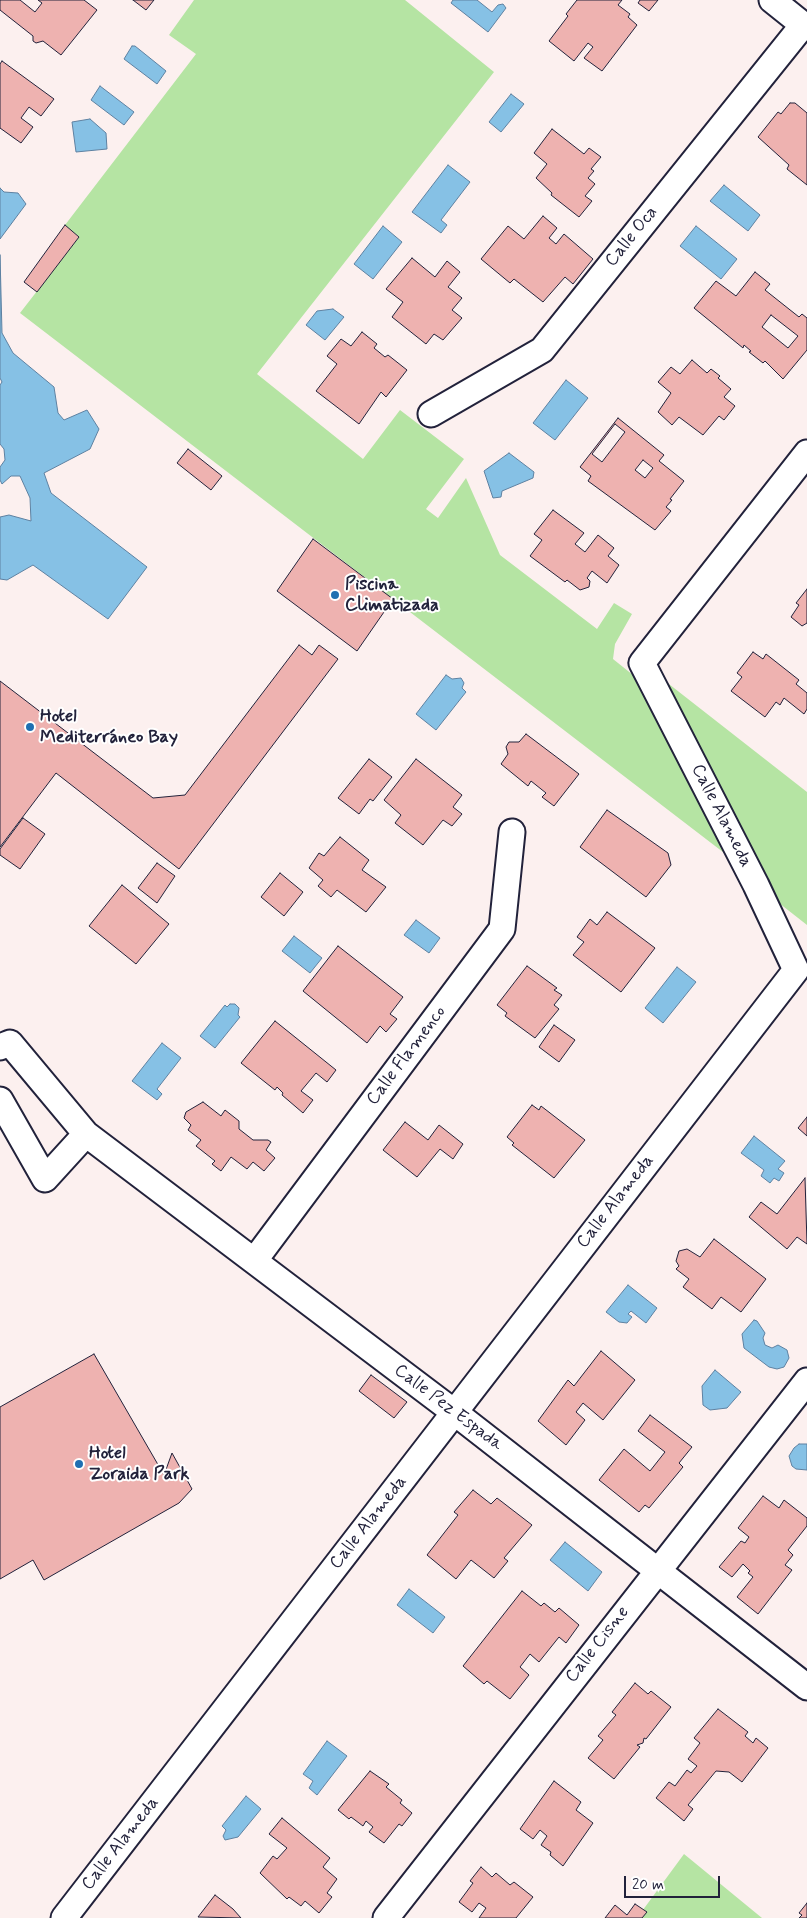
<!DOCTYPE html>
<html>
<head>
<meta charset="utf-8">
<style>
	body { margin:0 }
	#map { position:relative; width:807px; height:1918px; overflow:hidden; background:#fcf0ef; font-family:Mynerve,sans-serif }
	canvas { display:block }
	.scale { position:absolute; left:624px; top:1876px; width:96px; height:22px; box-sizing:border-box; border:2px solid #22223b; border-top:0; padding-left:6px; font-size:15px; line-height:18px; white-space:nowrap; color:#22223b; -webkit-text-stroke:4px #fff; paint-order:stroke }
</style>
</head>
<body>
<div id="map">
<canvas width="807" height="1918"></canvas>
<div class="scale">20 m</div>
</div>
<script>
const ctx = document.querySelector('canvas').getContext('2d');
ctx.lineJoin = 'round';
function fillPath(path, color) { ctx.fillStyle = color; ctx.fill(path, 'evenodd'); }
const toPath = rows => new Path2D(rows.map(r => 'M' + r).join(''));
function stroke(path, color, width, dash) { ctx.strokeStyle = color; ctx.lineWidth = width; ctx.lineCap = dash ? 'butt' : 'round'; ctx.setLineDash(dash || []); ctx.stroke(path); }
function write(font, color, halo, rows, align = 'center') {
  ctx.font = font + ' Mynerve,sans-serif'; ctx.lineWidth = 4; ctx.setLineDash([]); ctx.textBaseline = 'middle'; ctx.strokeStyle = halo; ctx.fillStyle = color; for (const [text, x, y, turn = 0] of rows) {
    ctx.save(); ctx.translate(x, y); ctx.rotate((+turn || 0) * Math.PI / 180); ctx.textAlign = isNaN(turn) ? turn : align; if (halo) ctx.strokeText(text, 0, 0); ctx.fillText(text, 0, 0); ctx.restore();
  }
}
fillPath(toPath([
	[194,0,405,0,494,72,257,374,363,459,400,410,464,459,426,509,438,518,466,478,500,555,597,629,614,603,632,614,615,644,613,659,658,695,642,663,807,792,807,925,756,885,749,872,20,313,79,237,65,225,196,54,169,35],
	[684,1854,762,1918,637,1918]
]), '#b5e4a3');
const water = toPath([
	[453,0,477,0,492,12,498,5,503,4,506,8,488,32,451,3,453,0],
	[132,46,135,46,166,71,157,84,124,59,132,46],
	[100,86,134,112,124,125,91,100,100,86],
	[511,94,524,104,501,132,489,122,511,94],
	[90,119,106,133,107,149,76,152,72,122,90,119],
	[448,165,470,182,441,220,447,225,441,233,412,212,448,165],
	[724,185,760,215,748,231,710,201,724,185],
	[0,188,4,192,18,193,26,204,0,239,0,188],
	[383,226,402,242,373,279,354,264,383,226],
	[696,226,737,259,721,279,680,246,696,226],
	[0,255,2,333,13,353,54,387,58,413,64,420,87,410,99,429,90,449,44,473,51,493,147,567,108,619,33,565,7,580,0,579,0,517,9,515,31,521,30,498,20,476,11,476,2,484,0,480,0,467,5,460,4,449,0,444,0,385,2,382,0,378,0,255],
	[333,309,344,317,325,340,306,325,317,311,333,309],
	[566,380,588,398,555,440,533,423,566,380],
	[509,453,534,472,533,478,502,491,501,497,493,498,484,471,509,453],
	[446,675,452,679,461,678,464,683,462,688,466,692,436,730,416,714,446,675],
	[416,920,440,938,429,953,404,935,416,920],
	[294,936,322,958,310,973,282,951,294,936],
	[677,967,696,982,663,1023,645,1008,677,967],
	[230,1004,235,1004,239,1008,238,1015,240,1017,215,1048,200,1036,225,1005,227,1007,230,1004],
	[162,1043,181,1058,157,1089,162,1094,157,1100,132,1081,162,1043],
	[754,1136,785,1161,778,1169,784,1173,779,1181,774,1178,770,1183,761,1176,764,1170,741,1153,754,1136],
	[628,1285,657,1308,646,1323,631,1311,628,1314,632,1317,627,1323,619,1322,606,1312,628,1285],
	[754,1320,757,1321,765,1333,763,1338,765,1345,772,1348,778,1345,787,1350,789,1358,784,1367,777,1369,769,1367,744,1348,742,1334,754,1320],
	[715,1370,741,1392,727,1408,710,1410,703,1405,702,1386,715,1370],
	[799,1444,807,1444,807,1470,796,1469,792,1466,789,1456,794,1448,799,1444],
	[565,1542,602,1572,588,1591,550,1560,565,1542],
	[409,1589,445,1617,433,1633,397,1605,409,1589],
	[327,1741,347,1756,317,1795,309,1788,313,1781,303,1774,327,1741],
	[246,1796,261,1809,238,1837,225,1840,223,1836,226,1830,222,1826,246,1796]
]);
fillPath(water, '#86c1e5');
stroke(water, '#5e81a1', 1);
const building = toPath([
	[0,0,20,0,35,12,42,3,38,0,84,0,97,10,61,55,43,41,36,43,33,41,33,36,0,10,0,0],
	[133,0,154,0,146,10,133,0],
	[577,0,622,0,618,5,630,14,628,17,637,25,602,71,584,58,593,47,588,43,574,61,549,41,568,16,566,14,577,0],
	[640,0,658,0,649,11,638,3,640,0],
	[2,61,54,99,41,116,29,107,21,118,33,127,21,143,0,128,0,64,2,61],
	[790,103,795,103,807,113,807,185,787,169,789,165,758,137,778,112,781,114,790,103],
	[552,129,584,154,589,148,601,157,591,169,594,171,588,178,595,184,585,196,592,201,579,217,551,195,552,193,536,178,547,164,534,153,552,129],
	[543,216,557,228,549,238,556,244,564,234,593,259,573,284,565,277,543,302,514,279,510,283,481,259,508,226,524,239,543,216],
	[65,225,79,237,37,292,24,282,65,225],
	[412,258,435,277,447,261,460,272,448,287,462,298,452,310,462,318,443,340,434,334,426,344,392,317,403,302,386,289,412,258],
	[755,272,770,284,765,290,799,317,802,314,807,318,807,350,783,379,765,361,763,363,749,352,751,351,744,345,743,348,694,308,716,281,736,296,755,272],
	[771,315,798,336,788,348,762,327,771,315],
	[362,332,377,344,374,348,385,357,388,355,407,370,386,397,381,392,359,424,316,391,337,364,327,356,341,339,351,346,362,332],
	[692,360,707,373,711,369,720,376,718,378,731,389,724,397,735,406,724,420,719,416,703,435,679,417,672,425,658,412,671,393,658,382,671,367,680,374,692,360],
	[618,418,664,455,659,461,684,481,670,499,672,500,666,507,671,511,655,530,588,481,591,476,580,467,618,418],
	[615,424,625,432,602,462,592,454,615,424],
	[643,460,653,468,645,478,635,470,643,460],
	[188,449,222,476,211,490,177,463,188,449],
	[553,510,584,533,575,544,585,552,598,535,614,548,608,556,619,565,607,583,592,571,587,578,590,581,589,587,580,590,567,580,565,582,530,556,542,540,534,534,553,510],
	[313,539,393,599,357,651,277,591,313,539],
	[807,589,807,623,802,626,791,617,799,605,796,603,807,589],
	[299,645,312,655,319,645,338,659,179,869,56,773,0,847,0,681,153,798,185,795,299,645],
	[753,652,763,659,766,654,799,680,796,684,807,693,807,709,804,714,784,698,780,705,776,702,765,717,731,691,742,677,737,673,753,652],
	[526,734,579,774,554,806,542,797,546,793,531,781,528,786,501,764,508,754,506,747,509,742,519,742,526,734],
	[369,759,392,777,373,801,370,799,359,814,338,798,369,759],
	[416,759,462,795,453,807,462,814,452,826,443,820,423,845,395,823,401,815,384,800,416,759],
	[607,810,668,853,671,865,646,897,580,847,607,810],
	[23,818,45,834,20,869,0,855,0,849,23,818],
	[340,837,369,860,362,870,386,887,366,912,337,890,331,897,318,886,323,880,309,868,319,853,324,856,340,837],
	[157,863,175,876,157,903,138,888,157,863],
	[280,873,303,892,284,916,261,897,280,873],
	[122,885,169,924,136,964,89,926,122,885],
	[607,912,655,948,621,992,573,955,584,942,577,937,590,919,597,925,607,912],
	[338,946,403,997,390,1014,397,1019,386,1032,380,1026,367,1043,303,991,338,946],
	[527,966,557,988,554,990,562,995,554,1005,559,1009,535,1038,505,1016,507,1013,497,1005,527,966],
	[275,1021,336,1070,327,1082,316,1073,301,1091,313,1100,303,1113,282,1095,283,1093,277,1087,275,1090,241,1063,275,1021],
	[554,1025,575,1040,559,1062,539,1047,554,1025],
	[203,1102,221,1116,225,1110,239,1121,239,1129,253,1140,268,1140,271,1142,266,1150,275,1158,264,1171,253,1162,247,1169,231,1157,221,1171,212,1164,215,1161,196,1146,201,1140,188,1130,191,1125,184,1118,186,1112,203,1102],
	[532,1105,539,1110,541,1106,585,1140,554,1178,512,1145,514,1143,507,1137,532,1105],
	[807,1117,807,1136,798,1128,807,1117],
	[405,1122,428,1140,439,1125,463,1144,453,1159,440,1149,417,1177,383,1150,405,1122],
	[805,1178,807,1244,797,1237,787,1249,749,1217,761,1202,777,1214,805,1178],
	[714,1239,766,1279,741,1312,721,1297,712,1309,683,1287,689,1279,676,1269,679,1266,676,1261,679,1251,687,1249,700,1257,714,1239],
	[601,1351,635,1380,603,1420,583,1403,576,1412,585,1420,566,1445,538,1421,568,1380,574,1386,601,1351],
	[94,1354,164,1475,172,1453,192,1489,179,1503,44,1580,33,1560,0,1579,0,1407,94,1354],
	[371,1375,407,1402,394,1418,359,1391,371,1375],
	[650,1415,692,1447,679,1463,683,1467,649,1508,645,1505,639,1512,599,1480,624,1449,650,1471,665,1452,638,1431,650,1415],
	[473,1490,491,1504,497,1498,532,1525,504,1558,508,1561,494,1578,471,1560,456,1579,427,1555,458,1515,454,1512,473,1490],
	[763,1496,779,1508,784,1500,807,1518,807,1526,788,1550,793,1555,785,1565,792,1570,758,1614,737,1597,753,1577,748,1573,750,1571,743,1564,732,1577,719,1567,741,1541,745,1543,749,1537,738,1528,763,1496],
	[522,1591,541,1606,544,1603,555,1612,559,1608,579,1625,566,1643,559,1637,539,1662,530,1654,520,1667,529,1675,510,1699,487,1681,484,1684,463,1666,522,1591],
	[635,1683,648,1694,651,1691,671,1707,646,1739,644,1738,643,1743,637,1745,640,1747,614,1779,588,1758,603,1740,598,1736,616,1715,612,1712,635,1683],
	[718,1709,748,1732,745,1736,753,1743,756,1738,768,1748,742,1782,729,1772,716,1771,688,1805,693,1809,684,1821,656,1798,669,1782,675,1786,687,1770,691,1773,697,1766,688,1759,700,1743,694,1738,718,1709],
	[370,1771,389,1784,386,1787,402,1800,400,1803,412,1813,402,1826,399,1824,384,1843,369,1832,373,1827,366,1821,363,1826,351,1817,349,1819,338,1810,370,1771],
	[554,1781,581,1802,576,1810,593,1823,563,1866,550,1855,551,1852,541,1845,547,1836,540,1830,533,1839,520,1829,554,1781],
	[282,1818,330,1858,323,1867,337,1879,327,1893,332,1897,319,1913,305,1901,301,1906,289,1897,287,1899,260,1873,273,1856,277,1859,287,1848,269,1834,282,1818],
	[481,1867,492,1877,496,1873,510,1885,514,1882,533,1897,516,1918,479,1918,486,1908,479,1903,472,1912,459,1902,473,1883,470,1881,481,1867],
	[215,1895,233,1909,241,1918,198,1917,215,1895],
	[807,1903,807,1918,799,1918,802,1915,799,1913,807,1903],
	[635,1904,647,1912,642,1918,605,1918,615,1905,627,1915,635,1904]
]);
fillPath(building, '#eeb2b0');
stroke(building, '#22223b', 1);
const minor = toPath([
	[772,0,807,28],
	[431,414,542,350,803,25],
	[0,1047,10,1043,86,1134,454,1412,807,1687],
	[0,1100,45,1179,86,1134],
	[254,1261,502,929,512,832],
	[64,1918,796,970,756,885,642,663,807,453],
	[386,1918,807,1381]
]);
stroke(minor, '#22223b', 29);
stroke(minor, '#fff', 25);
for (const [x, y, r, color] of [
	[335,595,5,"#1f6fb2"],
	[30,727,5,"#1f6fb2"],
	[79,1464,5,"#1f6fb2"]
]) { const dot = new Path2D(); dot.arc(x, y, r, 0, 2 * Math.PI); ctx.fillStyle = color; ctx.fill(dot); stroke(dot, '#fff', 2); }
write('18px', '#22223b', '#fff', [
	["Calle Oca",632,237,-51],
	["Calle Alameda",721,816,63],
	["Calle Flamenco",407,1056,-53],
	["Calle Alameda",616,1202,-52],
	["Calle Pez Espada",448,1408,37],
	["Calle Alameda",369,1523,-52],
	["Calle Cisne",598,1645,-52],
	["Calle Alameda",121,1844,-52]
]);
write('bold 18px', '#22223b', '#fff', [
	["Piscina",345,585],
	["Climatizada",345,606],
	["Hotel",40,717],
	["Mediterráneo Bay",40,738],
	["Hotel",89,1454],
	["Zoraida Park",89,1475]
], 'left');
</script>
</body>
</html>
